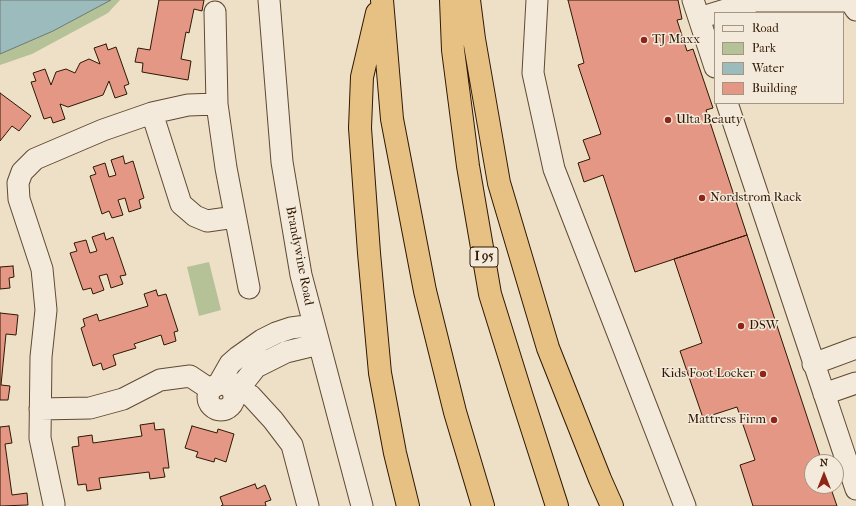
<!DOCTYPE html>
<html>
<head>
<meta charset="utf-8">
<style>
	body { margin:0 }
	#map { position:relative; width:856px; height:506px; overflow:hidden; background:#eedfc7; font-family:"IM FELL French Canon",serif }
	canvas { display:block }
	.legend { position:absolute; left:714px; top:12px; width:130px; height:92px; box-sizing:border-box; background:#f4eadb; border:1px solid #a59684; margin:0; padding:5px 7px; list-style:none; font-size:12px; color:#2f1801 }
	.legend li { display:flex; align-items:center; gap:8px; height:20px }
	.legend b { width:20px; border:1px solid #a59684 }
	.north { position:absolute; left:804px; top:454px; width:40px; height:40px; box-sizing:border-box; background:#f4eadb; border:1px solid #a59684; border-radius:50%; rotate:0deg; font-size:11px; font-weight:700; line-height:16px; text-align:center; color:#2f1801 }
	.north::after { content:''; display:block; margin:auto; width:14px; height:18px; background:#8f2418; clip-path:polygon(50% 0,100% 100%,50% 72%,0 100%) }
</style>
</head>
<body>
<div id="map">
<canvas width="856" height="506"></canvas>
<ul class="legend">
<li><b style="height:5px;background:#f4eadb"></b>Road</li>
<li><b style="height:11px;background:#b5c298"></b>Park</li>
<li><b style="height:11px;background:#9bbbbd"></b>Water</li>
<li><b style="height:11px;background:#e39784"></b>Building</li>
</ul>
<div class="north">N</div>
</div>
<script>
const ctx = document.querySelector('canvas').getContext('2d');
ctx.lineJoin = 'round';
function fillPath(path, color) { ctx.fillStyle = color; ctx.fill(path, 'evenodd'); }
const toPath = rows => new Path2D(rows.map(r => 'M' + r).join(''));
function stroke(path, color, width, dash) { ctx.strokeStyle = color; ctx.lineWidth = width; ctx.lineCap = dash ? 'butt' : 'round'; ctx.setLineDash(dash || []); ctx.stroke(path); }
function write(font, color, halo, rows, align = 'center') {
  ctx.font = font + ' "IM FELL French Canon",serif'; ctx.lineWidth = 3; ctx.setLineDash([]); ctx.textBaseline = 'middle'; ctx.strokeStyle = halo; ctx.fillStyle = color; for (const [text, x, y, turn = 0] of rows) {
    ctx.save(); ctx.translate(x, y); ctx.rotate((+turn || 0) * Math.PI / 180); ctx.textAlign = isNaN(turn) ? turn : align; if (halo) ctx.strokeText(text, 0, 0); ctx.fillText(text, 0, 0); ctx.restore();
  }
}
fillPath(toPath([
	[0,0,120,0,108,13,32,54,0,65],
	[209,262,221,310,199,316,187,267]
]), '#b5c298');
const water = toPath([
	[0,0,111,0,53,31,0,54,0,0]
]);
fillPath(water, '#9bbbbd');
stroke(water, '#707a72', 1);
const building = toPath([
	[159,0,204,0,202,11,194,9,189,33,186,32,181,59,191,61,188,80,142,72,143,63,135,62,138,48,150,50,159,0],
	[568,0,678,0,682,19,677,20,687,51,693,49,713,108,706,110,747,235,635,272,603,175,584,182,578,163,590,159,583,140,601,134,578,65,584,63,568,0],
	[106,44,108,50,116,47,129,84,124,86,127,94,115,98,109,81,103,95,68,107,60,104,65,119,53,123,51,117,44,119,31,82,36,81,33,73,45,69,51,85,56,72,66,69,75,73,80,63,89,59,100,64,94,48,106,44],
	[0,93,31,116,19,131,12,126,0,141,0,93],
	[123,156,125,164,133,161,144,198,139,200,141,208,129,212,125,198,118,200,123,215,112,218,109,211,102,214,90,176,96,174,93,167,105,163,109,177,116,175,111,160,123,156],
	[104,233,106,240,113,237,126,275,120,276,123,284,111,288,107,274,99,276,104,290,93,294,91,288,83,290,70,253,77,251,74,243,86,240,90,253,97,251,92,237,104,233],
	[747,235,822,462,812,462,812,486,830,486,837,506,753,506,740,465,755,460,737,407,703,418,680,351,702,343,674,259,747,235],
	[13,266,14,277,9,278,10,288,0,289,0,267,13,266],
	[156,290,158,296,166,294,178,331,174,332,176,341,164,345,161,335,134,344,136,348,113,355,116,365,103,370,101,363,93,366,81,328,85,326,83,319,97,314,99,321,148,306,144,294,156,290],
	[0,313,18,315,16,335,6,334,1,385,10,386,8,400,0,400,0,313],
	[154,423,155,430,164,429,169,468,163,468,165,477,150,479,149,472,99,478,101,489,87,491,86,484,78,485,72,447,79,446,78,437,92,435,93,443,142,436,140,425,154,423],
	[9,426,12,443,5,444,12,495,27,493,28,505,0,506,0,427,9,426],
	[192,426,217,433,218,429,234,434,226,462,215,458,214,462,196,457,198,452,185,448,192,426],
	[255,484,257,489,265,485,271,500,265,502,266,506,221,506,223,505,220,497,255,484]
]);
fillPath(building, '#e39784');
stroke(building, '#2f1801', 1);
const minor = toPath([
	[269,0,282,162,301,275,362,506],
	[537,0,533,73,554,169,685,506],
	[693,0,715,67],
	[215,12,217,104,226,168,249,288],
	[699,18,755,1,850,1,856,10],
	[727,103,856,489],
	[152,113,181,204,195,216,207,221,235,217],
	[813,364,856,348],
	'208 397a13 13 0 1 1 26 0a13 13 0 1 1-26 0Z',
	[218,385,230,364,238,357,262,340,276,333,291,328,314,325],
	[232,390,245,393,251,396,273,420,292,445,308,506],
	[232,390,245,381,256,367,286,352,319,344],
	[824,394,856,383],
	[40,409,90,408,123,399,160,380,190,376,211,390],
	[54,504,40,438,41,357,46,310,42,269,19,199,18,183,22,172,35,159,103,130,152,113,188,105,217,104]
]);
const highway = toPath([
	[382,0,392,119,425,291,455,412,483,506],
	[451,0,453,50,468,166,490,294,522,397,557,506],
	[469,0,474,39,499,183,548,348,600,479,612,506],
	[377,13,362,77,360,128,369,253,380,373,395,453,408,506]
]);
stroke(minor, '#5f4a32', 23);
stroke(highway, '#2f1801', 24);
stroke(minor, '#f4eadb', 21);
stroke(highway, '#e7c084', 22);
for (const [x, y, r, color] of [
	[644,40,4,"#8f2418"],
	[668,120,4,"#8f2418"],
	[702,198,4,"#8f2418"],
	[741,326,4,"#8f2418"],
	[763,374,4,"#8f2418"],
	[774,420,4,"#8f2418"]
]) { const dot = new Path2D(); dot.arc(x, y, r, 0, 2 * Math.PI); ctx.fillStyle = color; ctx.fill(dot); stroke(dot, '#f4eadb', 1.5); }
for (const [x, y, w] of [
	[484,257,28]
]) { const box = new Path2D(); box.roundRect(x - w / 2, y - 10, w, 20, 3); ctx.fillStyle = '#f4eadb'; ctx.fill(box); stroke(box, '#2f1801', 1); }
write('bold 12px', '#2f1801', null, [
	["I 95",484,257]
]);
write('13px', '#2f1801', '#f4eadb', [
	["TJ Maxx",652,40],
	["Ulta Beauty",676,120],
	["Nordstrom Rack",710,198],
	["DSW",749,326],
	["Kids Foot Locker",755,374,"right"],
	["Mattress Firm",766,420,"right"]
], 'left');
write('13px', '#2f1801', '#f4eadb', [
	["Brandywine Road",299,256,79]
]);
</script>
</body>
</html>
